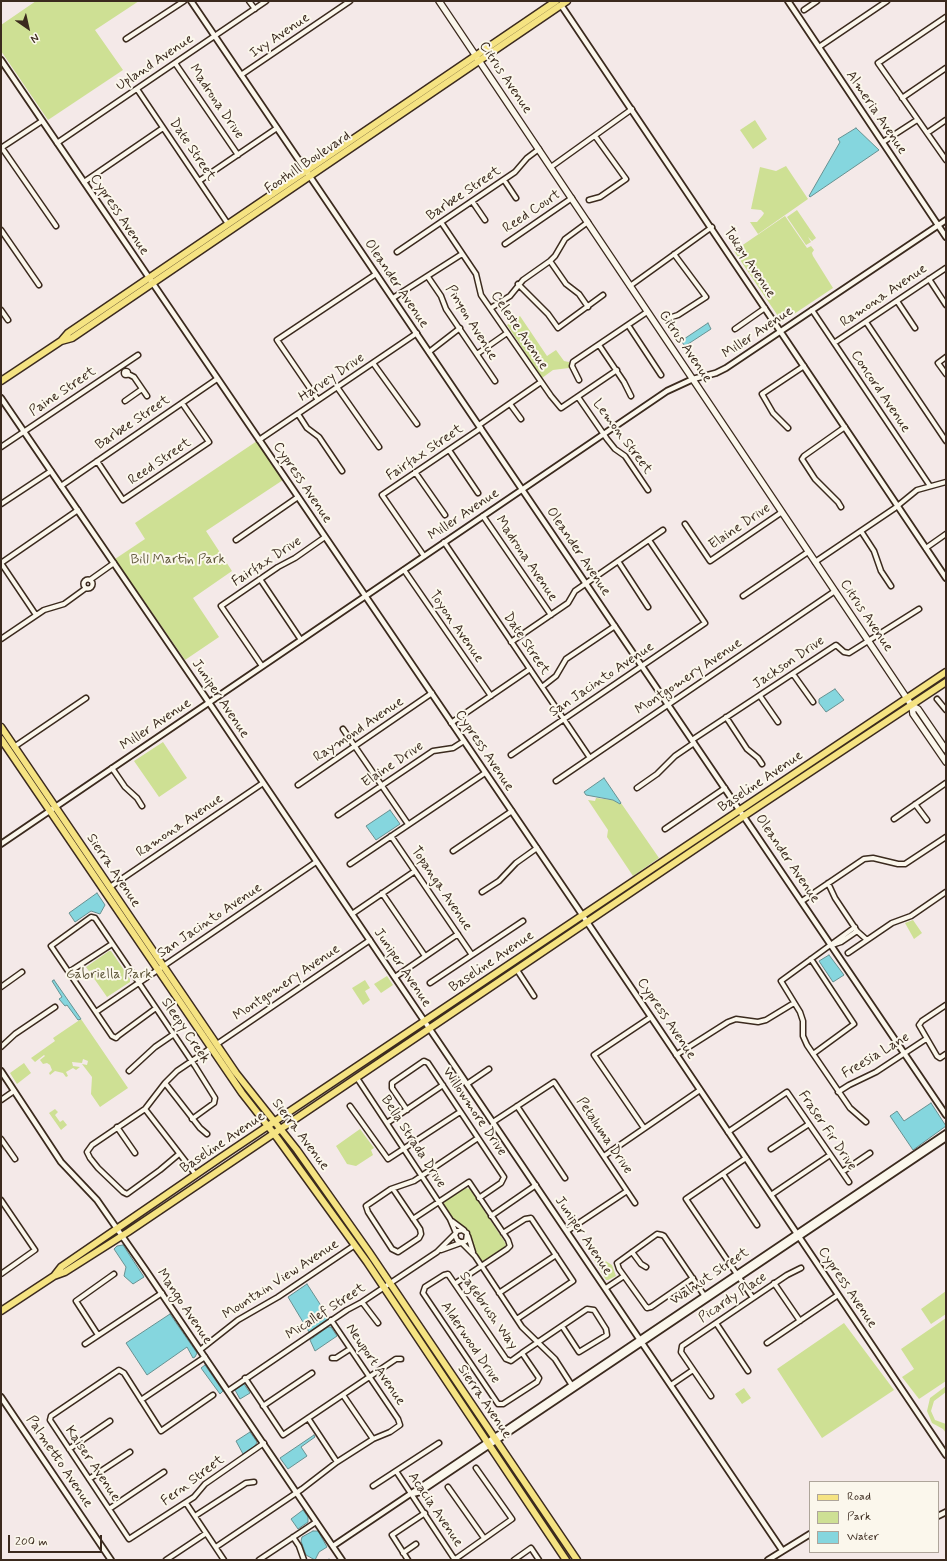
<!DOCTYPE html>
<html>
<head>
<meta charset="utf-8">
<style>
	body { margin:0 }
	#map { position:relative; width:947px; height:1561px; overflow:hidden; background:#f4e9e8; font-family:Mynerve,sans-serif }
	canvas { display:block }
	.frame { position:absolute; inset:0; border:2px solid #3b2a1e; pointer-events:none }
	.legend { position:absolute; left:809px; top:1481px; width:130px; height:72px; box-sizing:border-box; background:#fbf7ec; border:1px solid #aea59a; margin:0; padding:5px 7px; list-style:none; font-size:12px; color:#3b2a1e }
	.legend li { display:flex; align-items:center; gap:8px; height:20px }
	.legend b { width:20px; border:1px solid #aea59a }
	.north { position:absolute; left:8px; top:8px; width:40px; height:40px; -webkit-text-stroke:3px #fbf7ec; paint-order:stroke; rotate:146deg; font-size:11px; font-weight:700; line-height:16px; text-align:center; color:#3b2a1e }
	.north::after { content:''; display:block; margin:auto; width:14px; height:18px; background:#3b2a1e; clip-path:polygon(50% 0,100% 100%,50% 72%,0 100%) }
	.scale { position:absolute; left:8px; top:1535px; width:94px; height:18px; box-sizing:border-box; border:2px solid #3b2a1e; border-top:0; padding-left:5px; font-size:12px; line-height:14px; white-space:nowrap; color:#3b2a1e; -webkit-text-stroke:3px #fbf7ec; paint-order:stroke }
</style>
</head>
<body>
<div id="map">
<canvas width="947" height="1561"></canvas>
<div class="frame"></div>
<ul class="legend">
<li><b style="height:5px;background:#f5e382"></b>Road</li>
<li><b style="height:11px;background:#cee094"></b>Park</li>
<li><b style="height:11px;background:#85d6de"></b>Water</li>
</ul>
<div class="north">N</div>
<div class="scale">200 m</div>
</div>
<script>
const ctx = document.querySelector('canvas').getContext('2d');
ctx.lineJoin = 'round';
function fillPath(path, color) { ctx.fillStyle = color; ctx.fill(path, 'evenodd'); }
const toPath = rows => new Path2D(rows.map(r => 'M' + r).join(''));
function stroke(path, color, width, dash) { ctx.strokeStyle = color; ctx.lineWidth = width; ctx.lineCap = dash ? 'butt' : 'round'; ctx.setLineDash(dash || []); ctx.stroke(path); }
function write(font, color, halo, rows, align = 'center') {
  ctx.font = font + ' Mynerve,sans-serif'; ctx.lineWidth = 4; ctx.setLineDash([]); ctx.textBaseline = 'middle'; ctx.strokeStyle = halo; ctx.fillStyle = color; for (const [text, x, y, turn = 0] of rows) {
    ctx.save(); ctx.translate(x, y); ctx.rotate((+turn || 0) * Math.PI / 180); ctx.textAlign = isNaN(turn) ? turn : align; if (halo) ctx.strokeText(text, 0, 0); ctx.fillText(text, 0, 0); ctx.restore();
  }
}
fillPath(toPath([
	[36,1,139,1,95,30,123,70,48,120,1,51,1,25],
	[755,120,767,139,753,149,740,130],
	[786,166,808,199,758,234,750,222,757,222,763,215,764,213,761,210,751,209,760,167,776,171],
	[797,210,816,238,812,241,808,237,811,242,806,245,787,217],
	[785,216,807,248,811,246,814,250,812,253,813,256,833,288,782,322,734,251],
	[520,316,547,356,556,350,564,361,569,362,569,368,553,370,542,378,507,325],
	[257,441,283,480,206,531,232,571,193,598,219,637,185,660,115,559,145,539,135,523],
	[163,742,187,778,159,797,134,761],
	[596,798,613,800,620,804,621,803,659,858,633,876,607,837,608,830,588,800,595,801],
	[913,920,922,933,914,939,905,923],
	[109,951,111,951,130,979,130,982,107,997,86,967],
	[387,976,393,985,381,993,374,984],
	[365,980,370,988,365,991,370,1000,363,1005,352,988],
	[81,1019,128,1088,100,1107,91,1094,92,1077,82,1064,87,1065,88,1061,83,1059,82,1063,72,1062,73,1066,80,1067,76,1070,73,1068,66,1072,68,1076,66,1077,63,1073,55,1071,50,1075,49,1073,52,1070,50,1065,47,1063,43,1064,40,1060,45,1056,44,1055,35,1062,31,1058,55,1041,53,1038],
	[24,1063,31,1073,17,1084,10,1073],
	[55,1109,58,1112,55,1115,60,1122,63,1120,67,1125,61,1130,49,1113],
	[360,1129,374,1148,371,1150,373,1155,356,1166,347,1164,336,1146],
	[466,1188,470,1189,506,1244,505,1247,484,1262,481,1261,473,1246,468,1230,456,1222,443,1205,445,1201],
	[596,1255,612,1265,616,1276,608,1280,606,1280,593,1258],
	[946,1291,946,1314,931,1324,921,1309],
	[946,1318,946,1381,919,1399,902,1377,914,1369,901,1349],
	[844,1323,894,1390,822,1438,777,1369],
	[946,1386,946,1392,934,1401,931,1411,935,1420,946,1424,946,1433,943,1429,932,1423,927,1411,930,1398],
	[744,1388,751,1398,742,1404,735,1394]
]), '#cee094');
const water = toPath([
	[856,128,879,150,810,197,809,196,840,142,838,139,856,128],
	[708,323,711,329,685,346,681,341,708,323],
	[835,689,844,700,826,712,819,703,819,699,835,689],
	[604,778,621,803,620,804,613,800,586,795,584,792,604,778],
	[390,810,400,824,376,840,366,826,390,810],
	[97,893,105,905,100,914,91,911,75,922,69,913,97,893],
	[829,955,844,975,833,982,819,961,829,955],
	[54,980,81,1019,78,1020,67,1005,65,1006,59,999,62,997,52,981,54,980],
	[931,1103,946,1126,913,1150,890,1116,897,1111,904,1121,931,1103],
	[123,1245,144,1277,133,1284,124,1276,126,1267,114,1249,117,1246,123,1245],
	[307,1284,329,1318,309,1332,288,1297,307,1284],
	[170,1314,197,1353,195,1357,193,1358,187,1347,147,1375,126,1343,170,1314],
	[328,1327,331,1327,337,1336,315,1351,310,1340,328,1327],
	[205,1365,223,1391,220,1394,201,1368,205,1365],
	[244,1384,250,1393,240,1399,235,1390,244,1384],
	[250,1432,257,1442,255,1446,243,1454,236,1441,250,1432],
	[314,1435,315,1437,301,1447,307,1456,288,1469,280,1458,314,1435],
	[303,1510,308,1517,308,1522,298,1529,291,1519,303,1510],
	[313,1531,318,1531,327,1547,319,1552,315,1560,306,1555,301,1541,302,1537,313,1531]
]);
fillPath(water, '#85d6de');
stroke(water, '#679191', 1);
stroke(toPath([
	[329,1559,331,1560]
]), '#679191', 1);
const minor = toPath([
	[249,1,255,9],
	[804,10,817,1],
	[946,17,878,63,946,160],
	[126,39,184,1],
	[819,47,887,1],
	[175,63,238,155],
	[241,75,350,1],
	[137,89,228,224],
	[902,98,946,68],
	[927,133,946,120],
	[883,142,917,120],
	[57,143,266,1],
	[1,148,42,121],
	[2,148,56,226],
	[551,167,632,109],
	[504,180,516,198],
	[199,181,277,128],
	[84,182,163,128],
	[589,200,600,197,626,179,595,136],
	[472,201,485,220],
	[441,222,476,274,481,295,551,396,561,408,617,370],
	[1,230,39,285],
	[505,244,572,198],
	[397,252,515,172,527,158,539,149],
	[550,261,566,284,579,294,588,307],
	[428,277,441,296,446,309,495,381],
	[929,279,946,305],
	[518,284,548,314,558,328,603,295],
	[630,286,712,227],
	[393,298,462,254],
	[897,301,915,328],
	[491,308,510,296,523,280,550,261,555,256,565,239,588,222],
	[1,310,8,320],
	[812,310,930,486],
	[669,318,678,315,706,297,674,254],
	[866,322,946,441],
	[628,325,661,375],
	[735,329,765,308],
	[834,343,946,268],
	[599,345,624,382,631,396],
	[429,352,460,328],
	[477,354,507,333],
	[946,357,938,363,946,374],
	[373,363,417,424],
	'124 373a2 2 0 1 1 4 0a2 2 0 1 1-4 0Z',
	[128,374,134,377,147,396],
	[579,380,572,366,573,362,647,312],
	[337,387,379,447],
	[578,397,607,439,615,449,625,456,648,490],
	[318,400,277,340,376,274],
	[125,401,142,389],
	[510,404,521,419],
	[298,414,307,428,319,437,342,471],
	[479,425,541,382],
	[788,428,773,413,762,394,804,366],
	[259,440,417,333],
	[1,447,138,355],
	[449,450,478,493],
	[97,461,123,500,209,442,182,403],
	[415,472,445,515],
	[61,486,217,379],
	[1,504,51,471],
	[841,507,838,502,815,479,802,459,804,456,845,427],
	[483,516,551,615],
	[685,524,710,561,782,512],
	[861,531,874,551,881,571,891,586],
	[236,540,298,497],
	[444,542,590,758],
	[926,548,946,534],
	[424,556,382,495,481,428],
	[618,561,648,607],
	[815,562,895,508,917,490,946,482],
	[1,563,78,510],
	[1,563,36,615],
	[404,570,491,696],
	[260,579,301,640],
	'83.5 584a4.5 4.5 0 1 1 9 0a4.5 4.5 0 1 1-9 0Z',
	[90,580,114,563],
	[743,596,808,552],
	[1,639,44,610,64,604,86,588],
	[511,642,568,603,575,591,663,530],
	[262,666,221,606,278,567,295,558,325,537],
	[793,674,813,702],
	[542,687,556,676,566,659,615,626],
	[760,696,778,722],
	[937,699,946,710],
	[726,717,747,749,758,758,762,764],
	[451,723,530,669],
	[343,729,408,824],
	[692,740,836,645,844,652,849,653,919,609],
	[14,747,86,698],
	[511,755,705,623,649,540],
	[112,768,125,787,137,798,142,806],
	[556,781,835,591],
	[298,785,432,693],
	[637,788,657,774,675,756,694,743],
	[915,804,927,820],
	[338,815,433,751,453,748,464,741],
	[894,819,946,783],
	[665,829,725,788],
	[391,836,472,955],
	[453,851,512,811],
	[350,864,485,773],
	[828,883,835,898,857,931,867,940],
	[110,887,263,783],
	[482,892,499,881,516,863,537,848],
	[382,893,425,956],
	[802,901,864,859,873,858,898,864,905,864,946,837],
	[352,914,415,871],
	[855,927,781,981,800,1012,803,1021,803,1036,807,1045,850,1108,866,1122],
	[832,945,841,942,857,931],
	[848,953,892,923,911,916,946,892],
	[811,959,854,1024,813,1054],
	[517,970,534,996],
	[69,972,112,944],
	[395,977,458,934],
	[430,983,523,921],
	[1,987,22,972],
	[946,1005,922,1021,919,1025,937,1056,940,1058,946,1054],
	[156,1008,118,1036,116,1038,112,1036,51,946,91,917,95,918,156,1008,195,1066,215,1098,214,1103,192,1119],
	[96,1012,316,862],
	[217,1044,370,940],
	[1,1047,15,1034,55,1007],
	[676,1055,728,1022,736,1019,758,1022,766,1020,794,1003],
	[129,1071,155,1047,174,1034],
	[357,1078,450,1219,456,1233],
	[165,1083,200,1128,207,1134],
	[467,1084,489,1069],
	[838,1092,849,1085,876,1072,926,1039],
	[1,1100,14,1091],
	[350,1106,388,1159,460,1112],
	[517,1106,565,1178],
	[145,1109,196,1175],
	[407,1110,392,1088,392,1083,424,1061,428,1063,504,1177,501,1183,479,1198],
	[493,1122,554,1082,635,1203],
	[387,1123,443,1085],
	[117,1127,135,1153],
	[644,1128,594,1055,651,1017],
	[728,1132,787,1092,849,1182],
	[1,1139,15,1159],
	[771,1149,809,1124],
	[179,1154,160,1170,127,1194,123,1192,98,1168,90,1158,87,1152,92,1145,145,1109,165,1083,177,1071,211,1048],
	[604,1156,700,1090],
	[746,1158,686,1199,753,1298],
	[842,1172,870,1153],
	[723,1174,757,1225],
	[393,1189,420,1229,421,1234,419,1238,398,1252,392,1249,368,1212,366,1206,391,1189,414,1181,478,1138],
	[771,1195,830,1155],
	[1,1200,35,1250,1,1274],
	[491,1216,536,1185],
	[413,1219,469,1182,508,1240,510,1246,507,1249,456,1283],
	[452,1221,464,1230],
	[567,1231,627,1191],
	[503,1233,525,1219,531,1218,573,1281,517,1319],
	[468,1236,473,1252],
	[461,1242,475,1256,522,1327,555,1359,571,1384],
	[441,1250,466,1241,467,1233,462,1230,457,1231,455,1235,457,1240,460,1242],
	[632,1252,641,1264,646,1267],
	[693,1278,651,1307,647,1308,619,1269,617,1263,657,1234,662,1235,664,1236,704,1295],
	[774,1283,800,1321],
	[606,1288,624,1276],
	[499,1293,556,1255],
	[362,1302,378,1323],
	[716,1323,748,1371],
	[98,1335,76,1301,114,1274],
	[767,1343,838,1295],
	[85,1344,162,1293],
	[200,1350,238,1320,278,1297,355,1245],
	[522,1353,539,1378,537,1382,503,1404,498,1404,423,1293,425,1287,444,1275,448,1274,506,1359,511,1361,522,1353,587,1309,594,1310,606,1329,607,1335,579,1352,562,1326],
	[332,1358,336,1358,350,1349],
	[245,1378,283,1435,396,1359,401,1359],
	[671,1385,693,1370],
	[228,1391,347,1310,362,1302,437,1252,455,1234],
	[213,1395,161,1431,124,1373,119,1370,51,1416,50,1420,129,1539,194,1497,205,1484,264,1443],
	[343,1395,373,1439],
	[711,1396,681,1352,682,1346,787,1275,801,1268],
	[141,1400,205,1357],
	[263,1406,312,1373],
	[308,1418,337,1462],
	[69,1449,110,1421],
	[396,1471,455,1560],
	[89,1479,130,1452],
	[373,1486,439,1443],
	[448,1487,484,1538],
	[186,1503,224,1560],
	[109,1509,164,1472],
	[195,1516,246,1483,254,1482],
	[293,1537,299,1546,304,1560],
	[216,1547,302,1489,337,1462,373,1439,390,1432,400,1425,398,1419,331,1320],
	[403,1553,416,1544],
	[166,1560,205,1534],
	[259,1560,316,1522],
	[408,1560,392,1535,425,1513],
	[454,1560,512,1519,476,1468],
	[514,1560,531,1548,539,1560]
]);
const tertiary = toPath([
	[191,1,946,1115],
	[788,1,946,237],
	[561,5,946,578],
	[1,60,583,916,946,1455],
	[1,398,212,707,782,1550],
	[1,844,667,391,693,379,716,373,726,368,946,220],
	[1,1071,61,1162,97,1200,145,1269,342,1560],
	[1,1397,111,1560],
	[412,1494,420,1492,946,1138],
	[938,1516,946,1512],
	[333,1546,946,1133],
	[768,1560,810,1534]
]);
const secondary = toPath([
	[439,1,912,706,913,714,946,762],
	[912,706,918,709,946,750]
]);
const primary = toPath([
	[62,340,68,333,556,1],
	[1,381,61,341,72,338,567,1],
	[1,727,236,1073,297,1150,369,1252,577,1560],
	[1,739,242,1093,278,1139,367,1262,566,1560],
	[54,1276,61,1267,220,1158,946,672],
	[1,1311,54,1276,65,1272,128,1232,744,816,946,682]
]);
stroke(minor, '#3b2a1e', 7);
stroke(tertiary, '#3b2a1e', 8);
stroke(secondary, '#3b2a1e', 8);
stroke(primary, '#3b2a1e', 9);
stroke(minor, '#fbf7ec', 4);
stroke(tertiary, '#fbf7ec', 4.5);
stroke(secondary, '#fbf7ec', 5.5);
stroke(primary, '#f5e382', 6);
write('14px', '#3b2a1e', '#fbf7ec', [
	["Ivy Avenue",280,36,-34],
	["Upland Avenue",155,63,-34],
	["Citrus Avenue",505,78,56],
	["Madrona Drive",216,102,56],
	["Almeria Avenue",876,113,56],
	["Date Street",192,150,56],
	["Foothill Boulevard",308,163,-34],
	["Barbee Street",464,194,-34],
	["Reed Court",532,212,-34],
	["Cypress Avenue",119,215,56],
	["Tokay Avenue",749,263,56],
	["Oleander Avenue",396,284,56],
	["Ramona Avenue",884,296,-34],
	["Pinyon Avenue",471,323,58],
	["Celeste Avenue",519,331,56],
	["Miller Avenue",758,333,-34],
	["Citrus Avenue",685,347,56],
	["Harvey Drive",332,378,-34],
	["Paine Street",63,392,-34],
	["Concord Avenue",880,392,56],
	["Barbee Street",133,423,-34],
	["Lemon Street",622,437,53],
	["Fairfax Street",425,453,-34],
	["Reed Street",160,462,-34],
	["Cypress Avenue",302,483,56],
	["Miller Avenue",464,515,-34],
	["Elaine Drive",740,527,-34],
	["Oleander Avenue",578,552,56],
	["Madrona Avenue",526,559,56],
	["Fairfax Drive",267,562,-33],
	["Citrus Avenue",866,616,56],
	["Toyon Avenue",456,627,55],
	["Date Street",526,644,56],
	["Jackson Drive",789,663,-34],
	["Montgomery Avenue",689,677,-34],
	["San Jacinto Avenue",602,680,-34],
	["Juniper Avenue",220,699,56],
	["Miller Avenue",156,725,-34],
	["Raymond Avenue",359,730,-34],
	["Cypress Avenue",484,751,56],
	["Elaine Drive",393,765,-34],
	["Baseline Avenue",761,782,-34],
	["Ramona Avenue",180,826,-34],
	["Oleander Avenue",787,859,56],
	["Sierra Avenue",113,871,56],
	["Topanga Avenue",441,889,56],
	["San Jacinto Avenue",210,921,-34],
	["Baseline Avenue",492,962,-34],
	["Juniper Avenue",402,968,56],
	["Montgomery Avenue",287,983,-34],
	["Cypress Avenue",666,1019,56],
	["Sleepy Creek",185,1031,56],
	["Freesia Lane",876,1056,-31],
	["Willowmore Drive",474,1112,56],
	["Fraser Fir Drive",827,1131,56],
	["Sierra Avenue",300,1135,53],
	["Petaluma Drive",604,1136,56],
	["Bella Strada Drive",413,1142,57],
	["Baseline Avenue",223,1143,-34],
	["Juniper Avenue",583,1236,56],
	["Walnut Street",710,1277,-34],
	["Mountain View Avenue",281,1280,-33],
	["Cypress Avenue",847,1288,56],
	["Picardy Place",733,1298,-34],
	["Mango Avenue",184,1307,56],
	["Sagebrush Way",488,1311,55],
	["Micallef Street",326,1312,-33],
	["Alderwood Drive",470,1343,56],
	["Newport Avenue",375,1365,56],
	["Sierra Avenue",484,1402,56],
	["Palmetto Avenue",59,1462,56],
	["Kaiser Avenue",92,1464,56],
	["Fern Street",193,1481,-37],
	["Acacia Avenue",435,1510,56]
]);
write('14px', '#60583c', '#fbf7ec', [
	["Bill Martin Park",178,560],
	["Gabriella Park",109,975]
]);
</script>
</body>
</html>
